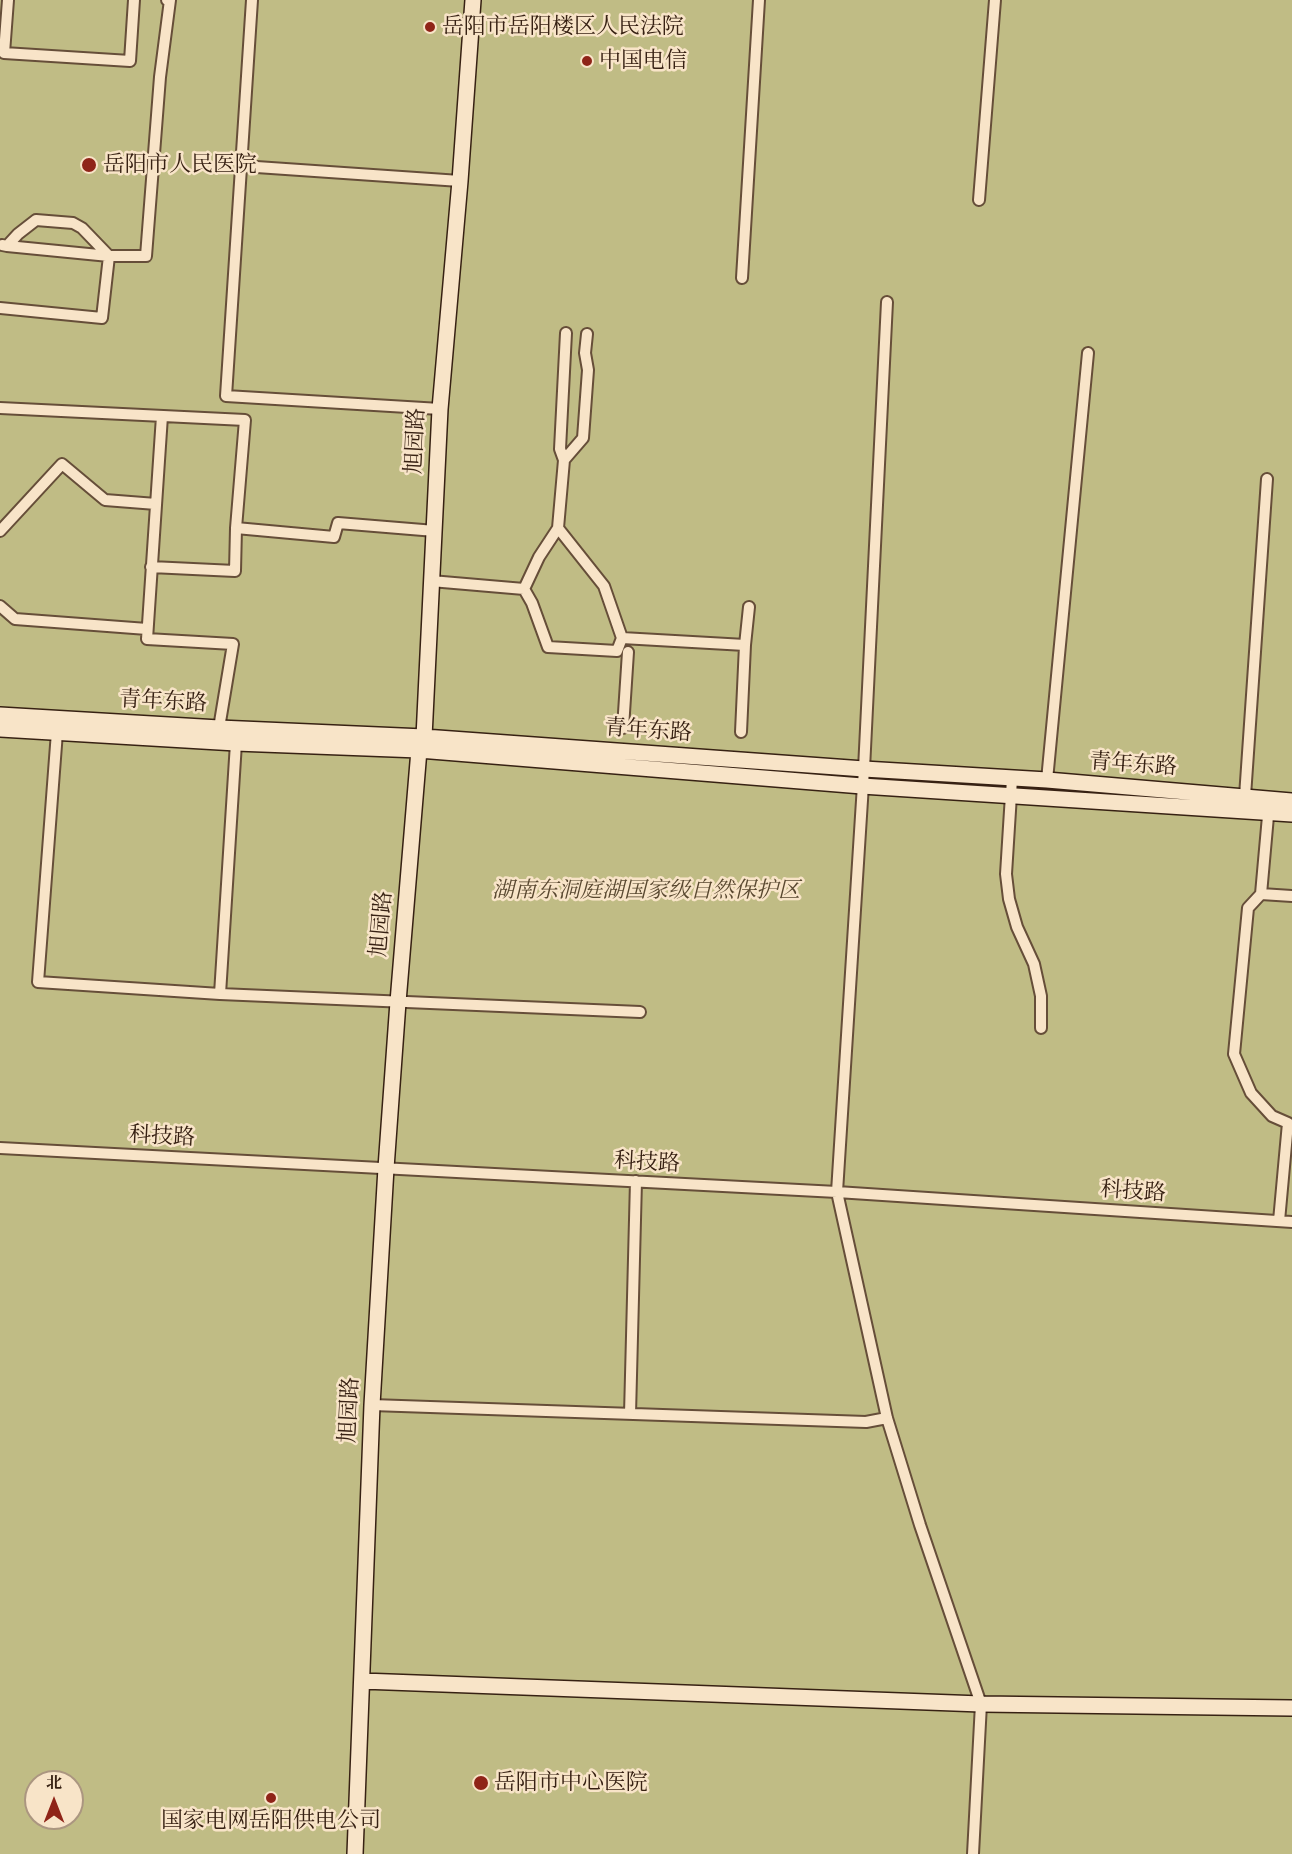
<!DOCTYPE html>
<html>
<head>
<meta charset="utf-8">
<style>
	body { margin:0 }
	#map { position:relative; width:1292px; height:1854px; overflow:hidden; background:#f4d6ab; font-family:"Old Standard TT","Noto Serif SC",serif }
	canvas { display:block }
	.north { position:absolute; left:24px; top:1770px; width:60px; height:60px; box-sizing:border-box; background:#f8e4c8; border:2px solid #ab9680; border-radius:50%; rotate:0deg; font-size:16px; font-weight:700; line-height:24px; text-align:center; color:#372113 }
	.north::after { content:''; display:block; margin:auto; width:21px; height:27px; background:#8f2418; clip-path:polygon(50% 0,100% 100%,50% 72%,0 100%) }
</style>
</head>
<body>
<div id="map">
<canvas width="1292" height="1854"></canvas>
<div class="north">北</div>
</div>
<script>
const ctx = document.querySelector('canvas').getContext('2d');
ctx.lineJoin = 'round';
function fillPath(path, color) { ctx.fillStyle = color; ctx.fill(path, 'evenodd'); }
const toPath = rows => new Path2D(rows.map(r => 'M' + r).join(''));
function stroke(path, color, width, dash) { ctx.strokeStyle = color; ctx.lineWidth = width; ctx.lineCap = dash ? 'butt' : 'round'; ctx.setLineDash(dash || []); ctx.stroke(path); }
function write(font, color, halo, rows, align = 'center') {
  ctx.font = font + ' "Old Standard TT","Noto Serif SC",serif'; ctx.lineWidth = 5; ctx.setLineDash([]); ctx.textBaseline = 'middle'; ctx.strokeStyle = halo; ctx.fillStyle = color; for (const [text, x, y, turn = 0] of rows) {
    ctx.save(); ctx.translate(x, y); ctx.rotate((+turn || 0) * Math.PI / 180); ctx.textAlign = isNaN(turn) ? turn : align; if (halo) ctx.strokeText(text, 0, 0); ctx.fillText(text, 0, 0); ctx.restore();
  }
}
fillPath(toPath([
	[0,0,1292,0,1292,1854,0,1854],
	[36,1782,72,1782,72,1818,36,1818]
]), '#c0bc85');
const street = toPath([
	[8,0,4,53,130,61,134,0],
	[252,0,226,396,440,409],
	[242,166,460,181],
	[979,200,995,0],
	[7,246,109,256,146,256,160,77,170,0,167,0],
	[742,278,759,0],
	[887,302,864,769,837,1192,887,1418,920,1525,981,1704,973,1854],
	[0,308,102,318,109,256,82,228,73,223,36,220,18,234,7,246,2,245],
	[0,408,245,420,236,528,334,537,338,523,435,531],
	[162,416,147,639,233,644,219,728],
	[564,460,583,438,588,370,585,353,587,334],
	[0,531,62,464,105,500,156,504],
	[151,567,235,571,236,528],
	[431,581,524,589,539,557,558,528,564,460,560,449,566,333],
	[524,589,532,603,548,647,617,651,622,638,604,586,558,528],
	[0,606,15,619,147,629],
	[622,638,745,645,741,732],
	[745,645,749,607],
	[623,728,628,652],
	[57,732,38,982,220,994,640,1012],
	[1012,779,1006,874,1009,899,1017,927,1034,964,1041,996,1041,1028],
	[1047,780,1088,353],
	[1245,796,1267,479],
	[1269,805,1261,894,1248,908,1234,1054,1251,1093,1272,1116,1288,1123,1279,1221],
	[1261,894,1292,896],
	[220,994,236,743],
	[0,1148,837,1192,1292,1222],
	[372,1405,866,1422,887,1418],
	[630,1414,636,1181]
]);
const secondary = toPath([
	[0,715,219,728,424,737,864,769,1047,780,1292,801],
	[0,729,236,743,419,750,862,786,1292,814],
	[362,1681,981,1704,1292,1708],
	[355,1854,372,1405,386,1168,398,1002,419,750,424,737,440,409,460,181,473,0]
]);
stroke(street, '#664e39', 14);
stroke(secondary, '#372113', 18);
stroke(street, '#f8e4c8', 10);
stroke(secondary, '#f8e4c8', 15);
for (const [x, y, r, color] of [
	[430,27,6,"#8f2418"],
	[587,61,6,"#8f2418"],
	[89,165,8,"#8f2418"],
	[481,1783,8,"#8f2418"],
	[271,1798,6,"#8f2418"]
]) { const dot = new Path2D(); dot.arc(x, y, r, 0, 2 * Math.PI); ctx.fillStyle = color; ctx.fill(dot); stroke(dot, '#f8e4c8', 2); }
write('22px', '#372113', '#f8e4c8', [
	["岳阳市岳阳楼区人民法院",442,27],
	["中国电信",599,61],
	["岳阳市人民医院",103,165],
	["岳阳市中心医院",494,1783],
	["国家电网岳阳供电公司",271,1821,"center"]
], 'left');
write('22px', '#372113', '#f8e4c8', [
	["旭园路",416,441,-87],
	["青年东路",163,702,3],
	["青年东路",648,731,4],
	["青年东路",1133,765,4],
	["旭园路",382,924,-85],
	["科技路",162,1137,3],
	["科技路",647,1163,3],
	["科技路",1133,1192,4],
	["旭园路",350,1410,-87]
]);
write('italic 22px', '#594830', '#f8e4c8', [
	["湖南东洞庭湖国家级自然保护区",646,891]
]);
</script>
</body>
</html>
